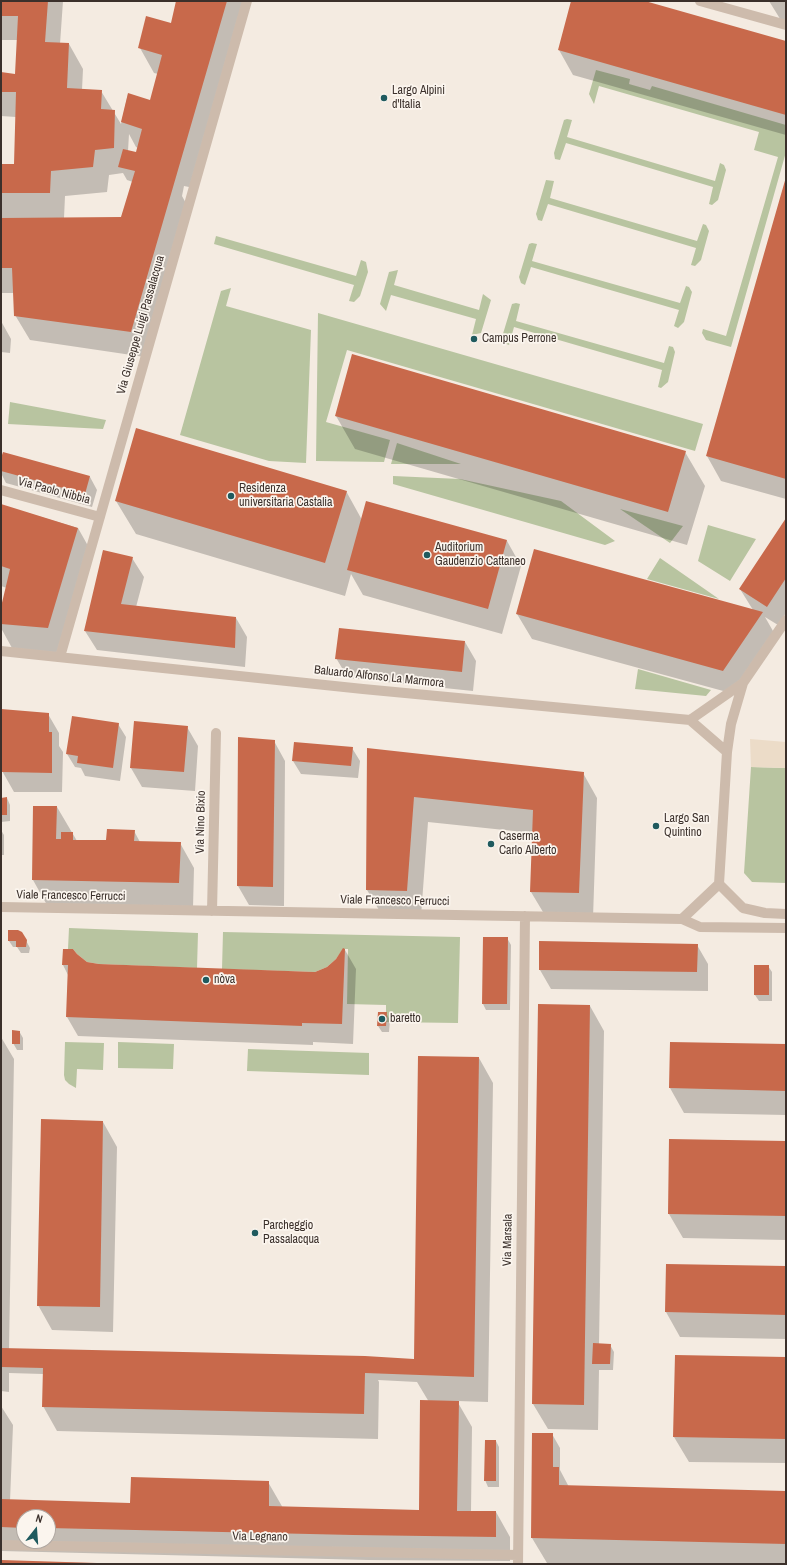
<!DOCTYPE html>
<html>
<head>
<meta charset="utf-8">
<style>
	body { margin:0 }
	#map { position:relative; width:787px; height:1565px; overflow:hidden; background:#f4ebe1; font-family:"Archivo Narrow",sans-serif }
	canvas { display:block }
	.frame { position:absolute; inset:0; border:2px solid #3b302b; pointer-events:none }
	.north { position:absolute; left:16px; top:1509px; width:40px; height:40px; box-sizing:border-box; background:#fbf5ee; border:1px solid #aea6a0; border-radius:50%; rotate:17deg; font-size:11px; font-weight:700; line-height:16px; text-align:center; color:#3b302b }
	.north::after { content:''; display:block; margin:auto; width:14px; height:18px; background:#1f5a5e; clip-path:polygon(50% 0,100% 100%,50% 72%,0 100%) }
</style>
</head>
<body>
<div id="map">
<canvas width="787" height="1565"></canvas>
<div class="frame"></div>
<div class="north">N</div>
</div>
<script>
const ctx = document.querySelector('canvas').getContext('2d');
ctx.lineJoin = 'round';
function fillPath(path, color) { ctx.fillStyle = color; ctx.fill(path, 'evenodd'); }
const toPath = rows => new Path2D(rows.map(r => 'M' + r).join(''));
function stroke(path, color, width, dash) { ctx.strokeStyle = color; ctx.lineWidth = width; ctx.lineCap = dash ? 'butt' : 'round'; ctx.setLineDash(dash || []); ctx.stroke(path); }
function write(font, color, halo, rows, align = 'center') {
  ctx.font = font + ' "Archivo Narrow",sans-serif'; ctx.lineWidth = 3.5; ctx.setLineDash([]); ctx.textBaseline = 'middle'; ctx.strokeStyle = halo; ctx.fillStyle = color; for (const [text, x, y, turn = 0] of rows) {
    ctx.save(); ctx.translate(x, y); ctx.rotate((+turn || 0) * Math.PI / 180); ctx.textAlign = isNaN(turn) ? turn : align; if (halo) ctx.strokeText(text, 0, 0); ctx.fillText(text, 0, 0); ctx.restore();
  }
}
fillPath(toPath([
	[596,70,630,79,629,84,650,90,652,86,786,125,786,152,731,347,706,340,702,333,703,329,726,336,778,157,754,150,759,132,599,86,594,104,589,94],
	[567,119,572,120,567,137,715,181,720,163,724,165,726,170,718,200,712,205,709,204,713,187,566,143,560,160,555,159,554,153,564,120],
	[546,180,554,181,550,198,697,241,703,224,706,225,709,231,701,260,695,266,691,265,696,248,548,204,542,221,538,220,536,214],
	[216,236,356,276,361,260,366,262,368,272,360,296,354,302,349,301,354,285,214,244],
	[532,243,537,244,532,261,680,303,686,286,689,287,692,292,684,322,678,328,674,326,679,310,531,267,525,285,521,283,519,277,529,244],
	[398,270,394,285,479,310,483,294,491,300,481,333,472,335,476,319,391,295,386,311,380,304,389,272],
	[231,288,226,306,311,330,306,463,269,461,180,435,221,291],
	[516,303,520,304,516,321,664,363,669,346,673,347,675,352,668,382,661,388,658,387,662,370,514,327,509,345,504,343,502,337,512,304],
	[318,313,703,424,695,451,347,350,326,422,390,440,384,462,316,461],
	[10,402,106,420,103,429,8,424],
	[397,443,461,464,391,464],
	[393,476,460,479,561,501,615,541,605,545,393,484],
	[620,509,683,526,670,543],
	[708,525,756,539,730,581,698,561],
	[660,558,719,599,647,579],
	[638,669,711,690,706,696,635,689],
	[751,767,786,768,786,883,752,882,744,873],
	[69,928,198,933,197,968,99,964,87,962,77,954,73,949,68,949],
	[223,932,460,937,458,1023,386,1022,386,1005,347,1004,348,949,343,949,336,959,327,967,315,972,222,969],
	[65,1042,104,1043,103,1070,77,1069,76,1088,69,1084,65,1080,64,1075],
	[118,1042,174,1044,173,1069,118,1068],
	[248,1049,369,1053,369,1075,247,1071]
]), '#b8c4a0');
fillPath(toPath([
	[750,739,786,742,786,768,751,767]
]), '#ecdcc8');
fillPath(toPath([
	[1,1,63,1,60,44,69,44,83,69,82,90,101,91,121,124,128,94,151,101,158,74,154,73,140,48,171,25,178,1,248,1,194,188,184,186,182,196,188,207,145,357,30,340,15,315,14,293,1,293,1,165,15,165,16,117,1,116,1,73,16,75,18,40,1,40],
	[129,134,136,147,138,148,138,154,128,151],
	[123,173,127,180,133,182,121,218,64,218,65,196,107,192,109,175],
	[573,1,641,1,786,42,786,135,573,75,559,50],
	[769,1,786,1,786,24,782,22],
	[786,179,786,499,721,481,707,456],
	[1,321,11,339,10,353,1,352],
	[1,366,2,368,1,393],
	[336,416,685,452,705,486,687,545,355,449],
	[1,462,90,477,97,490,92,507,6,483,1,473],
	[346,491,362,520,367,502,507,541,521,566,502,634,363,595,351,574,345,596,136,534,116,501],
	[1,505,78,528,92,553,62,653,12,648,1,628,1,611,7,588,1,586],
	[786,520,786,613,778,625,765,617,777,638,738,695,532,639,517,614,753,610,740,589],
	[132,558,144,577,136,607,236,618,247,637,245,667,97,650,85,631],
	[465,642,476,661,473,691,348,678,336,658],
	[1,710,48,714,59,733,59,746,63,752,62,792,14,792,1,769],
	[118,724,126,737,120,781,85,776,81,768,75,767,67,754],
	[187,727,198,746,195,791,142,787,131,768],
	[274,741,285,761,284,906,249,905,238,886],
	[352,748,360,761,358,778,301,774,293,761],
	[368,749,583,773,597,798,593,918,546,917,531,892,533,833,428,822,421,916,382,915,367,890],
	[7,798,10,805,10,821,1,822,1,799],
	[57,807,77,841,107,841,134,831,140,842,180,843,194,868,193,908,47,905,33,880],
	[1,830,4,835,4,855,1,855],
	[22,933,30,948,29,953,21,953,17,947,13,947,9,941],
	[507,938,511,945,510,1010,486,1010,483,1004],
	[697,945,708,964,708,991,551,989,540,970],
	[345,950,356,969,353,1044,313,1042,313,1045,78,1036,67,1017,68,975,63,965,77,955,87,963,99,965,316,973,328,967,337,959],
	[768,966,772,972,772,1001,759,1001,755,995],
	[590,1006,604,1031,599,1344,610,1345,614,1352,613,1370,599,1370,598,1430,548,1429,533,1404],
	[386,1013,390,1020,389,1032,382,1032,378,1026],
	[19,1031,23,1038,23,1050,17,1050,13,1043],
	[1,1037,14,1059,9,1349,414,1360,479,1058,493,1083,488,1402,457,1401,472,1427,471,1512,496,1512,510,1537,510,1561,368,1560,1,1551,1,1406,13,1425,10,1501,131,1504,268,1482,283,1508,420,1511,429,1402,417,1382,378,1380,379,1382,378,1439,57,1431,43,1406,43,1374,9,1373,9,1392,1,1391],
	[24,1517,48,1517,48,1541,24,1541],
	[671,1043,786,1045,786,1115,684,1113,670,1088],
	[103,1122,117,1147,113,1332,52,1330,38,1305],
	[786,1142,786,1240,683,1238,669,1214],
	[786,1267,786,1339,680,1337,666,1312],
	[786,1358,786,1463,689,1462,674,1437],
	[552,1434,560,1448,560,1470,569,1487,786,1492,786,1564,547,1563,532,1538],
	[496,1441,499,1447,499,1487,488,1487,485,1480],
	[1,1561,136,1564,1,1564]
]), '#0003');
fillPath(toPath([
	[1,1,48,1,45,42,69,43,67,88,102,90,101,109,115,110,114,148,95,150,93,167,51,171,50,193,1,193,1,164,14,164,16,92,1,92,1,72,15,74,18,16,1,16],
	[176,1,227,1,131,332,14,316,12,268,1,268,1,218,121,217,135,171,118,167,123,149,136,152,142,129,121,122,128,93,150,100,162,55,138,48,146,16,171,23],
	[571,1,645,1,786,41,786,115,558,50],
	[786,177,786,479,706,456],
	[352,354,686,451,668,512,335,416],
	[136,428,347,491,325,563,115,501],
	[3,452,90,476,85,494,1,471,1,458],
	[366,501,507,540,488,609,347,570],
	[1,504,78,528,48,628,1,624,1,607,10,569,1,566],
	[786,518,786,578,767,607,739,589],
	[534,549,763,612,723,671,516,614],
	[103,550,133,557,121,604,236,617,235,648,84,631],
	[339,628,465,641,462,672,335,659],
	[1,709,49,713,49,732,52,732,52,773,2,772],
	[72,716,119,723,113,768,77,763,78,756,66,754],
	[134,721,188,726,184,772,130,768],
	[238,737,275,740,273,887,237,886],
	[294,742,353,747,351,766,292,761],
	[367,748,584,772,579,893,530,892,533,810,414,797,407,891,366,890],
	[7,797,7,815,1,815,1,798],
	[33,806,57,806,56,839,61,839,61,832,73,832,73,840,106,840,107,829,135,830,134,841,181,842,179,883,32,880],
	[8,930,18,930,22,932,27,940,26,947,16,947,16,941,8,941],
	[483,937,508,937,507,1004,482,1004],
	[539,941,698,944,697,972,539,970],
	[343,948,345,949,342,1024,302,1023,302,1026,66,1017,68,965,62,965,63,949,73,949,77,954,87,962,99,964,315,972,327,967,336,959],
	[754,965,769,965,769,995,754,995],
	[538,1004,590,1005,584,1405,532,1404],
	[378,1012,387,1012,386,1026,377,1026],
	[12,1030,20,1031,20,1044,12,1044],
	[670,1042,786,1044,786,1091,669,1088],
	[418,1056,479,1057,474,1377,365,1373,364,1414,42,1407,43,1368,1,1367,1,1348,365,1356,414,1359],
	[41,1119,103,1121,100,1307,37,1306],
	[669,1139,786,1141,786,1216,668,1214],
	[666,1264,786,1266,786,1315,665,1312],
	[593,1343,611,1344,610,1364,592,1364],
	[675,1355,786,1357,786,1439,673,1437],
	[420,1400,459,1401,457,1511,496,1511,496,1537,353,1535,48,1528,48,1517,24,1517,24,1528,1,1527,1,1499,130,1503,131,1477,269,1481,269,1506,419,1510],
	[532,1433,553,1433,553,1467,559,1467,559,1485,786,1491,786,1544,531,1538],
	[485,1440,496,1440,496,1481,484,1481],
	[1,1560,97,1563,97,1564,1,1564]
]), '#c8694b');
stroke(toPath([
	[700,1,786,25],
	[1,490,100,517],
	[1,651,363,689,690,720,743,683],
	[60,657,247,1],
	[690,720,727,752],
	[719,884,743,908,765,913,786,914],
	[1,907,682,919,700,927,786,928],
	[212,911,216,733],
	[682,919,719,884,727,752,731,724,743,683,786,620],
	[1,1545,518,1555],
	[518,1564,525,916]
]), '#cdbbac', 10);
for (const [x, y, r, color] of [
	[384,98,4,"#1f5a5e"],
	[474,339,4,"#1f5a5e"],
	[231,496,4,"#1f5a5e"],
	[427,555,4,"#1f5a5e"],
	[656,826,4,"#1f5a5e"],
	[491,844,4,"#1f5a5e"],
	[206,980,4,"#1f5a5e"],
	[382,1019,4,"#1f5a5e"],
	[255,1233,4,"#1f5a5e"]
]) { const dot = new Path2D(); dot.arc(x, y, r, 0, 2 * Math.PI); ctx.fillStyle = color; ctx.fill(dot); stroke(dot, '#fbf5ee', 1.5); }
write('12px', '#3b302b', '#fbf5ee', [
	["Largo Alpini",392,91],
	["d'Italia",392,105],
	["Campus Perrone",482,339],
	["Residenza",239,489],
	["universitaria Castalia",239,503],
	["Auditorium",435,548],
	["Gaudenzio Cattaneo",435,562],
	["Largo San",664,819],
	["Quintino",664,833],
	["Caserma",499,837],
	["Carlo Alberto",499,851],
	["nòva",214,980],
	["baretto",390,1019],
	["Parcheggio",263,1226],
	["Passalacqua",263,1240]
], 'left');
write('12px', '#3b302b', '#fbf5ee', [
	["Via Giuseppe Luigi Passalacqua",141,325,-74],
	["Via Paolo Nibbia",54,491,15],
	["Baluardo Alfonso La Marmora",379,677,6],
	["Via Nino Bixio",201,822,-89],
	["Viale Francesco Ferrucci",71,896,1],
	["Viale Francesco Ferrucci",395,901,1],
	["Via Marsala",508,1240,-89],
	["Via Legnano",260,1537,1]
]);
</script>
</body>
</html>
